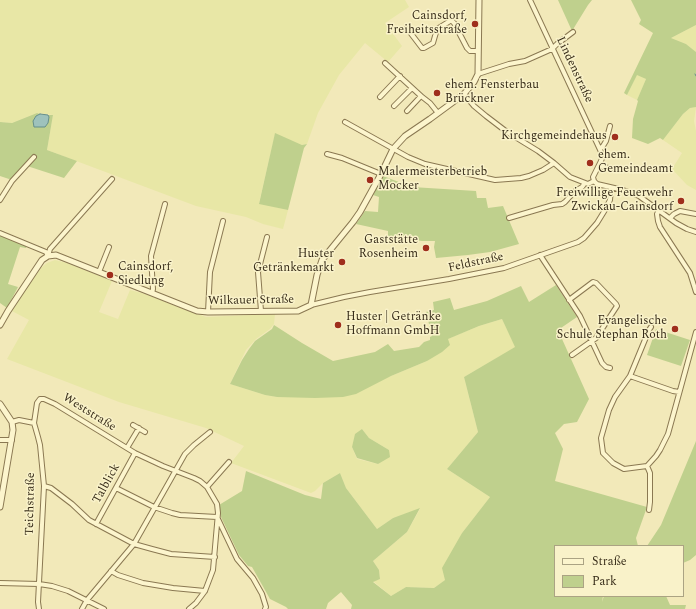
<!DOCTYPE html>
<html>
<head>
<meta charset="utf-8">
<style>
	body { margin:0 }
	#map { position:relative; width:696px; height:609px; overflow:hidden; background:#f2e9b9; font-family:Spectral,serif }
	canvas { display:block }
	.legend { position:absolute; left:554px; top:545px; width:130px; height:52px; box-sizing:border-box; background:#f9f2c9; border:1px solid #aba383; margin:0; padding:5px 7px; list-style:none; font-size:12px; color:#372c19 }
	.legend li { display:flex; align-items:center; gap:8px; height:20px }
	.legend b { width:20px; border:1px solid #aba383 }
</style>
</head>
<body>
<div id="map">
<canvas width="696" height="609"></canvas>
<ul class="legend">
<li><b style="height:5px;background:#fcf5cd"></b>Straße</li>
<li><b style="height:11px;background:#bfd08d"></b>Park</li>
</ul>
</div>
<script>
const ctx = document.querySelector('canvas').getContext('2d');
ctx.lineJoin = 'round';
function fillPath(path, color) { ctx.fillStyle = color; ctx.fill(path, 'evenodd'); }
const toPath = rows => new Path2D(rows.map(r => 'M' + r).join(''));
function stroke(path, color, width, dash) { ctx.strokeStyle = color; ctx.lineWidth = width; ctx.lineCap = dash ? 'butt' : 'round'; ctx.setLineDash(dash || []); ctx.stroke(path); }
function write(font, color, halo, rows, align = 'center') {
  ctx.font = font + ' Spectral,serif'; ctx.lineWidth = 3; ctx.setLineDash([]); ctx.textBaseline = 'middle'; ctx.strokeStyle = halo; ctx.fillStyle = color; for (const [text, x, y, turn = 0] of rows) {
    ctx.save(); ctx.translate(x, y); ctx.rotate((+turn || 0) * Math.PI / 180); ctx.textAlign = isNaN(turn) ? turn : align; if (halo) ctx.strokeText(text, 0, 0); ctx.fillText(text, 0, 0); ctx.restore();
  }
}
fillPath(toPath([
	[0,0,405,0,409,7,385,23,402,46,388,62,365,43,339,75,318,113,307,144,302,145,275,134,259,203,288,210,283,229,263,224,246,217,196,206,47,150,53,115,37,113,12,123,0,122],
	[696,25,696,52,686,44,671,38],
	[637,74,646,79,637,100,627,95],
	[696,107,694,121,696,131,696,190,687,185,672,169,682,153,663,140,683,114,690,108],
	[55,260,67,263,112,281,99,312,118,319,130,290,145,294,189,311,206,317,275,314,274,324,270,329,256,339,246,350,230,384,265,395,277,397,288,397,391,376,427,361,447,339,479,326,502,319,516,347,464,377,478,432,447,469,490,497,462,533,445,580,434,588,406,587,391,596,373,581,380,579,379,570,373,561,407,532,420,509,393,518,377,529,346,488,340,473,323,483,315,491,311,493,231,463,244,446,206,428,119,402,7,359,29,320,12,311,25,290,41,268,47,263],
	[362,429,369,438,389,450,378,464,357,459,352,447]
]), '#e8e7a6');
fillPath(toPath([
	[558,0,592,0,588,5,572,31],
	[631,0,696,0,696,25,671,38,686,44,696,52,696,107,690,108,683,114,663,140,660,138,648,144,632,138,633,119,638,101,637,100,646,79,637,75,627,95,624,93,653,33,639,24,641,20],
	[37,113,40,114,36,116,34,127,45,127,49,117,48,115,53,115,47,150,77,161,64,178,24,165,12,180,0,176,0,122,12,123],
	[275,133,302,145,307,144,304,148,288,210,259,204],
	[383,176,412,187,476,191,477,198,486,198,488,208,503,206,519,244,490,252,468,255,436,258,434,247,435,241,422,241,388,236,388,231,356,224,365,211,378,212,379,197,373,195],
	[0,235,27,245,26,248,20,247,8,284,18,287,7,308,0,303],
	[556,285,577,317,558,330,589,399,577,422,564,424,555,433,563,449,555,481,647,507,636,538,638,546,555,546,555,596,603,596,602,602,604,596,666,596,670,605,686,605,685,609,351,609,352,605,341,592,328,603,326,609,288,609,286,607,270,599,252,567,248,566,239,555,221,517,219,505,242,491,246,471,305,495,321,499,323,483,340,473,346,488,377,529,393,518,420,508,407,532,373,561,379,570,380,579,373,582,391,596,406,587,434,588,445,580,442,568,462,533,490,497,447,469,478,432,464,377,515,347,502,319,479,326,448,339,450,345,442,352,427,361,391,376,356,394,343,397,315,398,277,397,265,395,230,384,242,360,249,349,255,341,272,329,274,325,302,343,333,361,375,352,388,344,394,351,419,347,424,342,430,340,430,337,432,336,426,312,434,310,433,302,450,298,454,310,487,301,521,286,529,302],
	[656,329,690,340,681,366,647,355],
	[362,429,369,438,389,450,390,457,378,464,357,458,352,447,355,434],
	[696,441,696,555,690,560,683,563,683,546,647,546,661,525]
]), '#bfd08d');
const water = toPath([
	[40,114,48,115,49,117,48,123,45,127,34,127,33,121,36,116,40,114]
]);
fillPath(water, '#9ec2bc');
stroke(water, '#658f8b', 1);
stroke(toPath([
	[695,74,696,76]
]), '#658f8b', 1);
const minor = toPath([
	[530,0,602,154,603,156,601,161,593,177,594,181],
	[406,29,409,31,422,48,424,48,433,43,437,29,450,21,452,21,454,23,467,48,470,51,478,51],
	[385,63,421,96,430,103,438,113],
	[478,74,509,64,525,61,552,49,557,44,573,32],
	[464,94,474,106,486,116,507,132,538,151,554,163,570,177,588,184,594,181],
	[380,97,400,76],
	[394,106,412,88],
	[407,111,421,96],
	[345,122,408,157,425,164,495,180,521,178,529,176,543,170,554,163],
	[600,149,603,146,606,141,610,126],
	[327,154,342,158,381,174],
	[599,166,613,169],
	[594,181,597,184,623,190,639,196,676,223,687,229,696,232],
	[0,200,12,181,34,157],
	[659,210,657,214,658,221,660,227,690,273,696,292],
	[509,218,553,205,562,204,565,202,575,191,582,187,585,183],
	[670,218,674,214,680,211,696,214],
	[0,233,46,252,48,256],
	[540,255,580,316,602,363,606,367,610,368],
	[48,256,50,249,112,179],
	[99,272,109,247],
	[152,293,153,289,151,256,165,204],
	[569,300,593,282,596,283,616,304,617,306,596,338,572,355],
	[311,305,344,297,370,292,449,279,504,268,578,242,584,238,597,223,605,210,610,200,611,188],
	[261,311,258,272,267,237],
	[208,312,210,272,223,221],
	[630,376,649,330,651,327],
	[12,422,19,420,34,423],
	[133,425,145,432],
	[0,440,12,440],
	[127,448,139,428],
	[647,466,624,469,613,463,603,453,601,438,609,410,615,397,630,376,673,391,679,392],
	[44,486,51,488,72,504,89,520,134,544,152,549,171,554,215,557],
	[207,487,229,462],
	[116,488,154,507,172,513,180,515,217,517],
	[649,510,650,502,650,473,647,466,656,456,660,450,668,434,696,332],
	[218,519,237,559,253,578,262,594,266,607,265,609],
	[96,524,135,453],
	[111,571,118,575,143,583,173,588,205,591],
	[0,583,39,584,52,586,68,591,104,609],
	[39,609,38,602,44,486,40,445,38,437,34,423,37,403,40,399,44,399,55,404,135,453,163,466,194,478,200,481,207,487,217,504,218,513,213,570,205,591,196,603,189,609],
	[82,609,87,600,134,544,185,454,194,445,210,432]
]);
const tertiary = toPath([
	[0,325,8,311,42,260,48,256,56,255,197,311,208,312,298,311,311,305,317,275,322,260,353,222,360,212,381,174,393,149,405,136,430,119,464,94,474,82,478,74,479,0],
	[0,404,12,422,13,430,0,507]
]);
stroke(minor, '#8a7852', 6);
stroke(tertiary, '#8a7852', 7);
stroke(minor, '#fcf5cd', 4);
stroke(tertiary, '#fcf5cd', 5);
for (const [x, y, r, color] of [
	[475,24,4,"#9f2e1c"],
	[437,93,4,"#9f2e1c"],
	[615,137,4,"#9f2e1c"],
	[590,163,4,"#9f2e1c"],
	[370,180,4,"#9f2e1c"],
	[681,201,4,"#9f2e1c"],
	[426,248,4,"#9f2e1c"],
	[342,262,4,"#9f2e1c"],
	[110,275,4,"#9f2e1c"],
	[338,325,4,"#9f2e1c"],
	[675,329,4,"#9f2e1c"]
]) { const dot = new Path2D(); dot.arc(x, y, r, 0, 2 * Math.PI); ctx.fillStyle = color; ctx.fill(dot); stroke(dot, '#f9f2c9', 1.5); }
write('12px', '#372c19', '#f9f2c9', [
	["Cainsdorf,",467,17],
	["Freiheitsstraße",467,31],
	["ehem. Fensterbau",445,86,"left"],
	["Brückner",445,100,"left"],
	["Kirchgemeindehaus",607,137],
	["ehem.",598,156,"left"],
	["Gemeindeamt",598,170,"left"],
	["Malermeisterbetrieb",378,173,"left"],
	["Mocker",378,187,"left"],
	["Freiwillige Feuerwehr",673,194],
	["Zwickau-Cainsdorf",673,208],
	["Gaststätte",418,241],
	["Rosenheim",418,255],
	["Huster",334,255],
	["Getränkemarkt",334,269],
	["Cainsdorf,",118,268,"left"],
	["Siedlung",118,282,"left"],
	["Huster | Getränke",346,318,"left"],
	["Hoffmann GmbH",346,332,"left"],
	["Evangelische",667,322],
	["Schule Stephan Roth",667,336]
], 'right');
write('12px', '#372c19', '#f9f2c9', [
	["Lindenstraße",574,70,65],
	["Feldstraße",476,263,-12],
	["Wilkauer Straße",251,301,-1],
	["Weststraße",89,413,32],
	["Talblick",107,484,-61],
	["Teichstraße",31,504,-89]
]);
</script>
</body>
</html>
